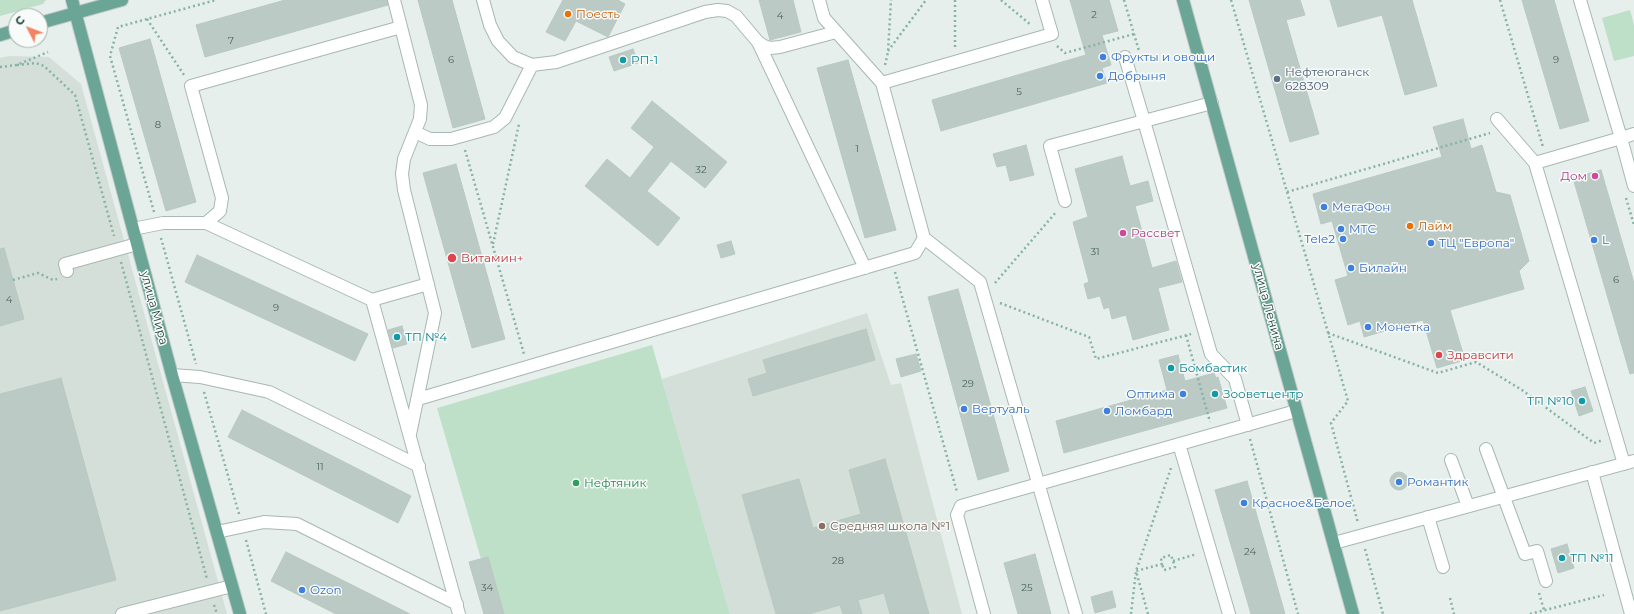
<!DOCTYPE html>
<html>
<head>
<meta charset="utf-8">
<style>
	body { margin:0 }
	#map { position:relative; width:1634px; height:614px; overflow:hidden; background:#e6efeb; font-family:Montserrat,sans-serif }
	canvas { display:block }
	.north { position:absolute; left:8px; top:8px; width:40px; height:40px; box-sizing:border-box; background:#f7fbf9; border:1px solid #a3b1ad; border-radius:50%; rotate:312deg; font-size:11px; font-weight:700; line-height:16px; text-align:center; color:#24423a }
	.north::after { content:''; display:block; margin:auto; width:14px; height:18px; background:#f4845f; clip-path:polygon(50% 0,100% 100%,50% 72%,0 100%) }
</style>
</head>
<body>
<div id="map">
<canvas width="1634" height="614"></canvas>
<div class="north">С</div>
</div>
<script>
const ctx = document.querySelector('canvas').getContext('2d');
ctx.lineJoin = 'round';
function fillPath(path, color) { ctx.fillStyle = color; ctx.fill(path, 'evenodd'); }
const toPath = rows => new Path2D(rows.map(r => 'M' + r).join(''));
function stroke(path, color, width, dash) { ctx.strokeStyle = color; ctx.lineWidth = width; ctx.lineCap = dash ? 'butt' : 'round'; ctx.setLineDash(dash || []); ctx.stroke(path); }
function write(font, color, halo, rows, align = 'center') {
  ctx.font = font + ' Montserrat,sans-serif'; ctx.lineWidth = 3; ctx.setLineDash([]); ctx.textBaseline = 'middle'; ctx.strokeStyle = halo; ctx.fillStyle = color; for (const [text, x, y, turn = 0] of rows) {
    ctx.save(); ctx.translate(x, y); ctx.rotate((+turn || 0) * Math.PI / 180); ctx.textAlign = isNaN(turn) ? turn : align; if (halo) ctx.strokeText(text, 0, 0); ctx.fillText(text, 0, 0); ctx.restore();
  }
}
fillPath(toPath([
	[9,56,49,57,81,84,227,614,0,614,0,58],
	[867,313,891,385,901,383,962,614,730,614,662,379]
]), '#d4dfda');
fillPath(toPath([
	[0,0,46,0,43,4,0,16],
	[1630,10,1634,25,1634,56,1614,61,1602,18],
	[652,345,730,614,484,614,469,562,481,559,437,408]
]), '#bfe0c8');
const building = toPath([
	[285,0,387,0,388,5,205,57,196,25,285,0],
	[418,0,452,0,485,119,453,128,418,0],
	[563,0,618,0,625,4,608,37,576,21,565,41,546,32,563,0],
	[759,0,793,0,801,32,770,40,759,0],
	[1070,0,1109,0,1118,31,1102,35,1111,65,1102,68,1107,83,941,131,932,100,1086,55,1070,0],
	[1249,0,1300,0,1305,15,1286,20,1319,134,1290,142,1249,0],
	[1330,0,1412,0,1437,86,1405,95,1382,15,1338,27,1330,0],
	[1522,0,1554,0,1589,121,1560,129,1522,0],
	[150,39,196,202,166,211,119,48,150,39],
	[633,49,638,63,614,71,609,57,633,49],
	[848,60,896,230,865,238,817,68,848,60],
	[652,101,727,162,705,188,671,161,647,191,680,218,658,246,585,186,607,159,630,178,654,147,631,128,652,101],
	[1463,119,1471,149,1482,145,1496,192,1510,195,1529,261,1519,271,1524,289,1450,310,1465,360,1437,368,1423,320,1364,337,1360,321,1348,325,1335,280,1348,276,1332,221,1321,224,1313,194,1442,157,1433,127,1463,119],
	[1026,145,1034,175,1010,181,1006,165,997,167,993,154,1026,145],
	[1122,156,1130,186,1148,181,1153,201,1135,206,1152,268,1176,261,1182,282,1158,288,1169,330,1133,340,1126,315,1112,319,1109,307,1104,309,1100,296,1088,299,1084,284,1089,282,1073,222,1088,217,1075,169,1122,156],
	[456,164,505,339,472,348,423,173,456,164],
	[1601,170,1634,283,1634,373,1630,374,1573,178,1601,170],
	[731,241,735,254,721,258,717,245,731,241],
	[4,248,24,319,0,326,0,249,4,248],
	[197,255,368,334,355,361,185,282,197,255],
	[958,289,1009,471,978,480,928,297,958,289],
	[402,326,407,344,393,348,388,330,402,326],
	[866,329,875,360,753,396,748,379,767,373,763,360,866,329],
	[916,354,921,371,901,377,896,359,916,354],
	[1178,355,1185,381,1214,373,1216,378,1218,377,1227,408,1064,453,1056,421,1167,390,1159,360,1178,355],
	[61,378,116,580,0,611,0,394,61,378],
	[1585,387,1593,411,1579,416,1571,391,1585,387],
	[242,410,411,496,398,523,228,437,242,410],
	[885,459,929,614,890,614,884,593,858,600,862,614,843,614,840,605,809,614,776,614,742,495,799,479,813,528,861,514,849,470,885,459],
	'1390 481a9 9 0 1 1 18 0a9 9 0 1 1-18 0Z',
	[1247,481,1285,614,1251,614,1215,490,1247,481],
	[1567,544,1574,568,1558,573,1551,549,1567,544],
	[286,552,410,614,336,614,271,581,286,552],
	[1035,554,1051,614,1018,614,1004,563,1035,554],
	[488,557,504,614,484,614,469,562,488,557],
	[1112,591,1116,607,1095,613,1091,597,1112,591]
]);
fillPath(building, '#bbcac4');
stroke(building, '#b8c9c2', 1);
const minor = toPath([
	[483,0,490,25,498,41,513,57,532,65,556,62,705,12,718,10,727,11,736,16,758,42,764,46,770,48,780,47,836,32],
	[819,0,824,18,882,83,1052,34,1042,0],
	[1580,0,1621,138,1535,163,1624,464],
	[401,27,421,105,420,119,404,159,402,174,404,190,435,313,410,434],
	[758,42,865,268],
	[1125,57,1144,121,1212,103],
	[882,83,924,238,980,282,1076,614],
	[1497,119,1535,163],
	[415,132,430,139,451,139,494,127,505,118,532,65],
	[1634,134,1621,138,1634,186],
	[1065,201,1050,146,1144,121,1211,354,1235,379,1248,425],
	[206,223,372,300,459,614],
	[133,229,163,223,206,223,220,211,222,198,191,86,401,27,394,0],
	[67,271,65,264,137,244],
	[372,300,428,284],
	[172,375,200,377,269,392,419,466],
	[418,399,915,253,924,238],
	[1179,444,1229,614],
	[1486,449,1525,554,1537,551,1546,581],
	[1451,460,1468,506],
	[1592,472,1631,614],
	[1428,517,1443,567],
	[217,532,264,522,297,524,457,604],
	[1334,543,1634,461],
	[122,614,232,586],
	[984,614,957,515,961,506,1296,411]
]);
const major = toPath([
	[72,0,172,375,240,614],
	[1183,0,1353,614],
	[40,23,122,0],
	[0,35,16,30]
]);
stroke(minor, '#a8b8b2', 14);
stroke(major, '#c2cac8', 14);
stroke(toPath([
	[955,0,955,47],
	[1001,0,1031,25],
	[1124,0,1139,51],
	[1231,0,1348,401,1331,423,1358,523],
	[1500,0,1543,147],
	[147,19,184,75],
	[1057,46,1065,53,1134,34],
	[888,51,926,0],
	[17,65,36,63,44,66,75,95,114,236],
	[885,65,888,52,891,0],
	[0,67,17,65,48,52],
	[465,150,524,354],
	[1287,192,1490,133],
	[1626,198,1634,225],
	[154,212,110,56,118,27,216,0],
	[161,238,196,364],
	[493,244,519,124],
	[121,262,207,579],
	[895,272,957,492],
	[13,280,38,273,53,280,57,279],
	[995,283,1057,211],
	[1000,303,1089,337,1096,359,1191,334],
	[1328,333,1438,373,1476,362,1522,390,1594,443,1603,440],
	[1186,335,1210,422],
	[204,392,239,514],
	[1250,439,1298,614],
	[246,540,266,614],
	[1365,549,1383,614],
	[1173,561,1197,554],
	[1539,593,1544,610],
	[1450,598,1454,614],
	[214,605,217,614],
	[1131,614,1136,571,1171,468],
	[1148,614,1136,571,1162,564,1161,558,1171,555,1175,567,1164,570,1162,564],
	[1530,614,1604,595]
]), '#86b3a5', 2.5, [2, 3]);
stroke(minor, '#fff', 12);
stroke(major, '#6aa596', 12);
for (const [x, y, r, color] of [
	[568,14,4,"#e8710a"],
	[1103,57,4,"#3f7fe0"],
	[623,60,4,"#0f9aa8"],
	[1100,76,4,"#3f7fe0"],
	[1277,79,4,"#5c6f8a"],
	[1595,176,4,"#d1479c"],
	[1324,207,4,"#3f7fe0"],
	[1410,226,4,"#e8710a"],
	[1341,229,4,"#3f7fe0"],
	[1123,233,4,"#d1479c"],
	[1343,239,4,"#3f7fe0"],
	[1594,240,4,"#3f7fe0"],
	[1431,243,4,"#3f7fe0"],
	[452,258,5,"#e0444e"],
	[1351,268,4,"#3f7fe0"],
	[1368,327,4,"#3f7fe0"],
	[397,337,4,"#0f9aa8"],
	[1439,355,4,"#e0444e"],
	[1171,368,4,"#0f9aa8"],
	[1183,394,4,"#3f7fe0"],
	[1215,394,4,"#0f9aa8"],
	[1582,401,4,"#0f9aa8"],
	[964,409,4,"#3f7fe0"],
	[1107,411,4,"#3f7fe0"],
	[1399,482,4,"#3f7fe0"],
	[576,483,4,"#2e9e5b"],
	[1244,503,4,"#3f7fe0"],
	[822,526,4,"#8d6e63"],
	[1562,558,4,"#0f9aa8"],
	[302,590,4,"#3f7fe0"]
]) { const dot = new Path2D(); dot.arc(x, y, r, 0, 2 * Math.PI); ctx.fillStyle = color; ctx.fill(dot); stroke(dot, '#f7fbf9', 1.5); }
write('10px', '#4a645c', null, [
	["2",1094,15],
	["4",780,16],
	["7",231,41],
	["6",451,60],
	["9",1556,60],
	["5",1019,92],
	["8",158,125],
	["1",857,149],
	["32",701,170],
	["31",1095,252],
	["6",1616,280],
	["4",9,300],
	["9",276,308],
	["29",968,384],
	["11",320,467],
	["24",1250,552],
	["28",838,561],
	["34",487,588],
	["25",1027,588]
]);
write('12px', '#c56008', '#f7fbf9', [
	["Поесть",576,14],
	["Лайм",1418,226]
], 'left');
write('12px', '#366cbe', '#f7fbf9', [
	["Фрукты и овощи",1111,57],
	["Добрыня",1108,76],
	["МегаФон",1332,207],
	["МТС",1349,229],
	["Tele2",1335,239,"right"],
	["L",1602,240],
	["ТЦ \"Европа\"",1439,243],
	["Билайн",1359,268],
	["Монетка",1376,327],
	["Оптима",1175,394,"right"],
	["Вертуаль",972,409],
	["Ломбард",1115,411],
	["Романтик",1407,482],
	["Красное&Белое",1252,503],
	["Ozon",310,590]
], 'left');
write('12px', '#0d838f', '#f7fbf9', [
	["РП-1",631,60],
	["ТП №4",405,337],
	["Бомбастик",1179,368],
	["Зооветцентр",1223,394],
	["ТП №10",1574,401,"right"],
	["ТП №11",1570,558]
], 'left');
write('12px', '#4e5e75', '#f7fbf9', [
	["Нефтеюганск",1285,72],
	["628309",1285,86]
], 'left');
write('12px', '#b23c85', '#f7fbf9', [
	["Дом",1587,176],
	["Рассвет",1131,233,"left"]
], 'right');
write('12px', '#be3a42', '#f7fbf9', [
	["Витамин+",461,258],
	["Здравсити",1447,355]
], 'left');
write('12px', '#24423a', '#f7fbf9', [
	["улица Ленина",1268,307,75],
	["улица Мира",154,308,75]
]);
write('12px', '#27864d', '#f7fbf9', [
	["Нефтяник",584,483]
], 'left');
write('12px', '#785e54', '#f7fbf9', [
	["Средняя школа №1",830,526]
], 'left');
</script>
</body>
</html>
